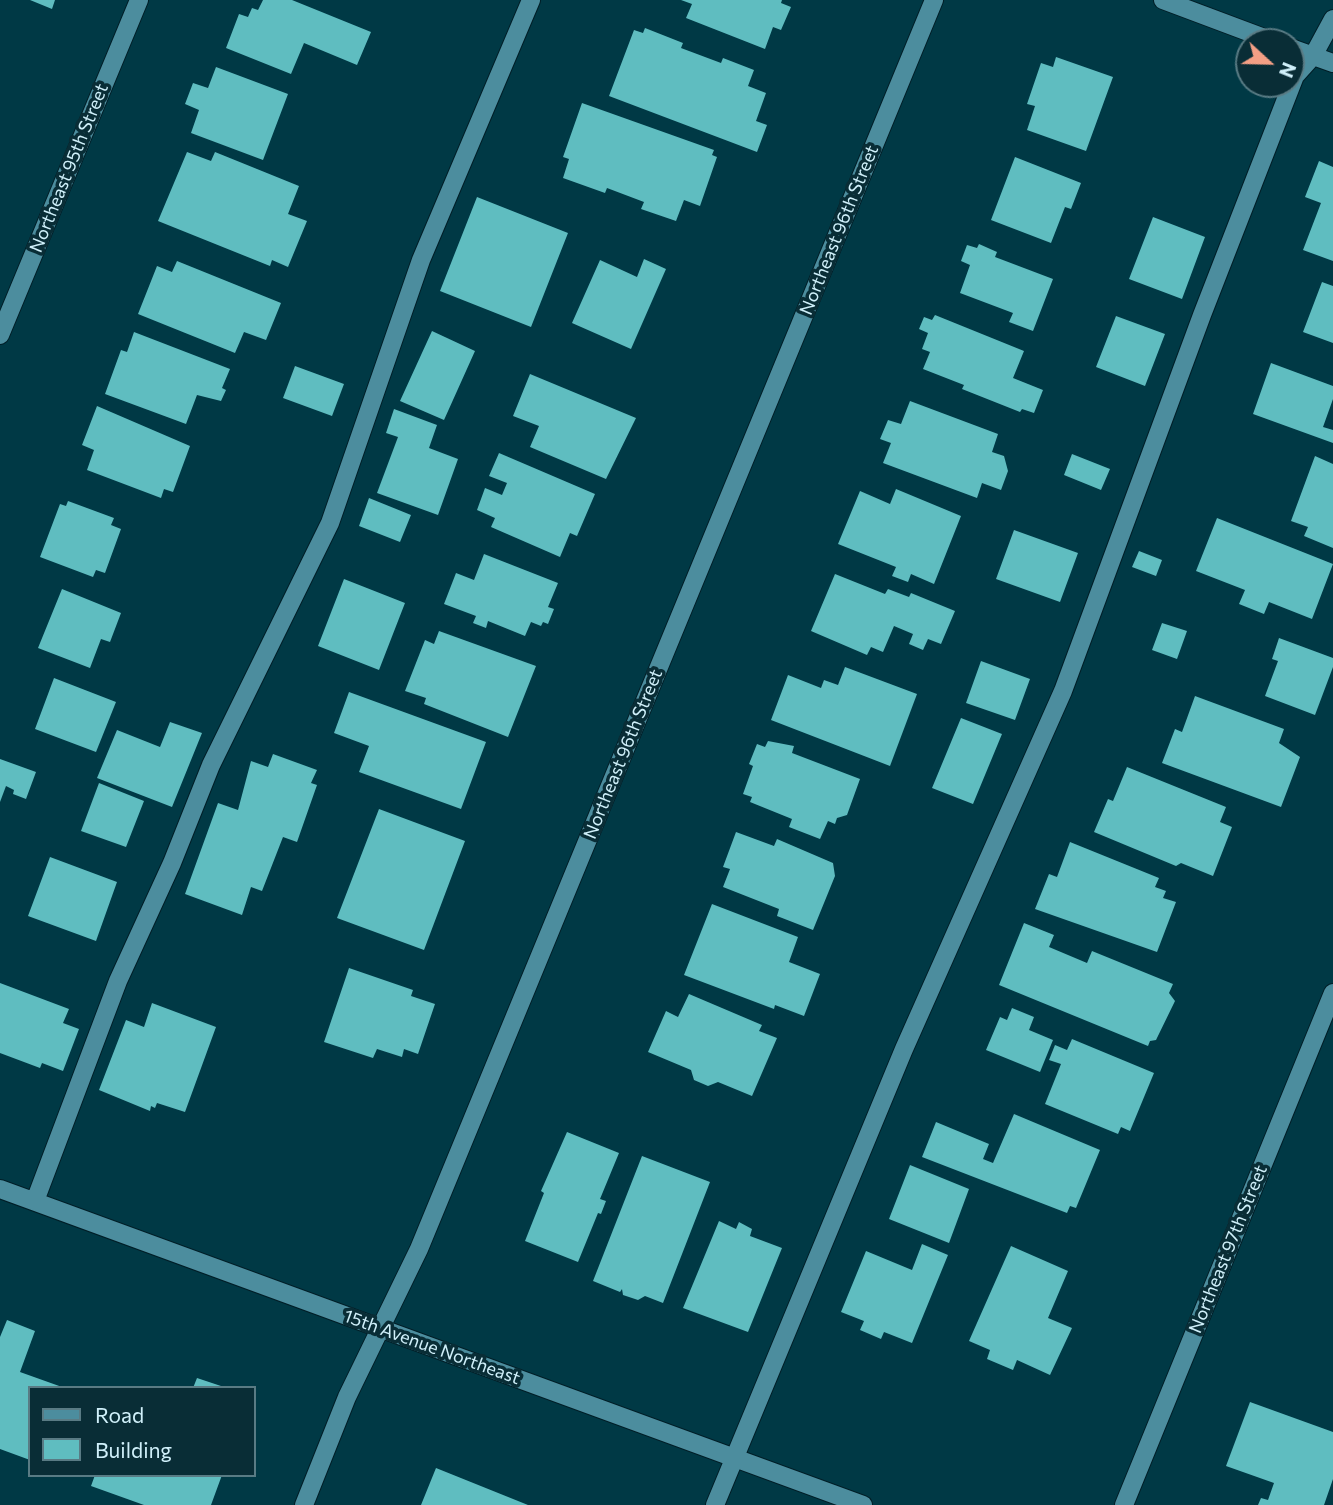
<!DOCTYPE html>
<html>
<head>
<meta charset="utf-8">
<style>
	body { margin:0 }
	#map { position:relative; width:1333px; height:1505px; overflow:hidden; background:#003945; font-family:Commissioner,sans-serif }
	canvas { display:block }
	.legend { position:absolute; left:28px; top:1386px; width:228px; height:91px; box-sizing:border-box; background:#092d36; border:2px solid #597b84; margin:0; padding:9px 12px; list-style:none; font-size:21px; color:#d0f0fa }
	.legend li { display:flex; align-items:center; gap:14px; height:35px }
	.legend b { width:35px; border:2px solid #597b84 }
	.north { position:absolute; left:1235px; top:28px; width:70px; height:70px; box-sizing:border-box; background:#092d36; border:2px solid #597b84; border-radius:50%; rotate:112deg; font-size:19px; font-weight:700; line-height:28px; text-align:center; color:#d0f0fa }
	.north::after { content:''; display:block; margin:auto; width:24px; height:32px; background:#f39f85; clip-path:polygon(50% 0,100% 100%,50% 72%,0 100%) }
</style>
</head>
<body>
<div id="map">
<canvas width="1333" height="1505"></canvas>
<ul class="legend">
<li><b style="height:9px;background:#4c8d9e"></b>Road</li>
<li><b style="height:19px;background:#5fbdc0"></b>Building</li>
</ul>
<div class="north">N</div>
</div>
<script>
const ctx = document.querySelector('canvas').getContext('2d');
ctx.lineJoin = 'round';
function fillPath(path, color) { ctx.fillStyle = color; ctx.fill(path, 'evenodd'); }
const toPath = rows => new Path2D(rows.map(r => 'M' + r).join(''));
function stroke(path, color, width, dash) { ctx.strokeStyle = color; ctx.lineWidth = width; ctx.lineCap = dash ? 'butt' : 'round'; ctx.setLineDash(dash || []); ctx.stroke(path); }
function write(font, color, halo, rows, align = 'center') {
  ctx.font = font + ' Commissioner,sans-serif'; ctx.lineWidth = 7; ctx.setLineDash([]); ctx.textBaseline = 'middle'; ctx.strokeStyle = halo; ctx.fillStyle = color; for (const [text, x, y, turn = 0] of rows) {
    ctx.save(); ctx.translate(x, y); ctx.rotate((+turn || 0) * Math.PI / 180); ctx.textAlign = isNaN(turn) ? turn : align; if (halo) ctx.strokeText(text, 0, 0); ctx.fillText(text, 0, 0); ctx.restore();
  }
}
fillPath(toPath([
	[30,0,55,0,52,9],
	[263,0,292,0,371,32,357,65,304,43,291,74,226,48,239,14,248,17,252,8,258,10],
	[681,0,782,0,781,3,791,7,781,30,773,27,765,49,686,18,692,4],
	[645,28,683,43,681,48,721,63,723,58,754,70,748,86,766,93,756,121,767,125,757,152,609,96,634,30,643,33],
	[1056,57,1113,77,1086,151,1027,130,1035,106,1027,104,1041,63,1053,67],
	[216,67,288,94,263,160,191,133,199,110,185,104,193,83,208,88],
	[582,103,714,150,712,155,717,157,700,206,684,200,676,221,641,209,644,202,607,188,605,193,563,178,569,159,563,157],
	[187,152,211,161,215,152,299,186,288,214,307,221,288,267,272,260,270,266,158,221],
	[1015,157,1081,183,1071,209,1065,207,1051,243,991,220],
	[1319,161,1333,167,1333,261,1303,250,1321,203,1305,197],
	[477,197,568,233,531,327,440,291],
	[1153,217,1205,237,1182,299,1129,279],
	[979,244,997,252,995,257,1053,279,1033,331,1009,322,1013,313,960,293,970,265,961,261,967,245,977,248],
	[644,259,666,269,631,349,572,323,600,260,637,277],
	[177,261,281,303,266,340,244,332,235,353,138,314,157,266,172,272],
	[1322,282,1333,286,1333,343,1303,332],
	[935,315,1024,351,1013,378,1043,390,1034,413,1022,409,1020,412,962,389,964,385,923,369,930,352,922,349,928,333,919,329,924,317,932,320],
	[1116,316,1165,334,1145,386,1096,367],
	[432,331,475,351,444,420,400,401],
	[134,332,230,369,222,388,226,390,221,401,197,395,186,424,105,394,121,350,127,352],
	[1271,363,1333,386,1333,399,1323,427,1333,430,1333,443,1253,414],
	[295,366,344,384,332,416,283,398],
	[530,374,636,418,606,479,530,447,539,426,513,416],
	[910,401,998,434,992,452,1004,456,1008,471,1001,490,982,483,977,498,883,463,891,443,880,439,888,420,901,424],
	[97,406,190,446,173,492,164,489,161,498,87,470,94,450,82,445],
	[394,409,437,425,429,448,458,459,438,515,377,493,398,437,386,433],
	[499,453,595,494,577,536,570,533,560,557,491,527,495,518,477,510,485,488,502,495,507,483,489,476],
	[1072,454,1110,469,1101,490,1064,475],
	[1315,456,1333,464,1333,548,1304,536,1308,527,1291,521],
	[896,489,961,516,934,584,911,574,908,582,892,576,896,567,838,544,860,491,890,504],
	[369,498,411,515,400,542,359,526],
	[68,501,114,518,111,525,121,529,105,573,96,570,93,577,40,557,60,504,66,506],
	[1217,518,1333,564,1312,619,1269,602,1264,614,1239,604,1245,590,1196,571],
	[1014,530,1078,553,1060,602,996,579],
	[1139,551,1162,560,1156,576,1132,567],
	[484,554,558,583,548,607,554,609,548,624,543,622,541,626,531,622,525,636,488,621,486,628,473,623,476,616,444,604,456,573,474,580],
	[835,574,885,594,888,589,909,597,911,593,955,611,941,644,928,639,923,650,909,644,913,634,894,626,883,652,871,647,867,655,811,631],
	[344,579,405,603,379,670,318,646],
	[62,589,121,613,110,642,101,639,90,668,38,648],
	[1162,623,1187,631,1177,659,1152,650],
	[439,631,536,666,508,737,424,704,426,698,405,691,425,640,434,644],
	[1279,638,1333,658,1333,667,1315,715,1265,696,1278,661,1272,659],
	[981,661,1030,679,1015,720,966,703],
	[845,667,917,694,890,766,771,720,788,675,821,688,824,680,838,685],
	[54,678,116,702,96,752,35,729],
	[349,692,486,742,461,809,359,772,369,746,334,733],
	[1195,696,1284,729,1279,743,1300,757,1281,807,1162,763,1175,729,1182,732],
	[961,718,1002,734,973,804,932,788],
	[170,722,202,733,172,807,97,778,117,730,160,747],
	[768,741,794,746,792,753,860,779,847,815,837,818,835,824,828,821,820,839,789,827,792,819,750,802,752,797,743,794,753,766,749,764,757,744,765,747],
	[273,754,317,770,311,783,317,785,297,842,283,837,262,891,251,887,242,915,185,894,218,803,238,810,251,761,268,767],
	[0,759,36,772,26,799,13,794,14,790,6,786,0,802],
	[1127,767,1226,807,1220,822,1232,827,1213,876,1181,863,1176,866,1094,832,1108,799,1113,801],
	[99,783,144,801,126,847,81,831],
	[379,809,465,841,424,950,337,918],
	[736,832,774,846,777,839,833,863,835,876,813,930,777,916,779,909,723,887,730,869,723,867],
	[1070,842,1159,878,1155,887,1166,891,1163,898,1176,902,1157,952,1035,909,1049,874,1057,877],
	[50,857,117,882,96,941,28,916],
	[712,904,798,937,789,962,820,974,804,1016,775,1005,774,1009,684,975],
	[1024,923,1054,935,1049,947,1087,963,1092,951,1173,984,1169,993,1175,1001,1156,1040,1150,1041,1148,1046,999,985],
	[349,968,413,990,411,996,435,1004,418,1054,404,1049,402,1057,377,1049,373,1058,324,1042],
	[0,983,69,1009,63,1023,79,1029,63,1071,42,1063,40,1068,0,1053],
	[689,994,762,1025,759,1031,777,1038,752,1096,718,1082,708,1086,694,1080,691,1070,648,1052,666,1011,678,1017],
	[152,1003,216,1027,185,1112,157,1103,155,1108,151,1106,150,1111,99,1090,126,1020,144,1027],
	[1012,1008,1034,1017,1029,1030,1053,1040,1040,1072,986,1050,1000,1017,1007,1020],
	[1072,1039,1154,1073,1130,1131,1121,1127,1118,1134,1045,1104,1061,1064,1049,1060,1055,1045,1067,1050],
	[1014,1114,1100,1150,1076,1208,1070,1206,1067,1213,922,1157,936,1122,989,1144,983,1159,993,1163],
	[567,1132,619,1153,600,1199,606,1201,601,1214,598,1213,578,1262,525,1241,544,1193,541,1191],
	[642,1156,710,1182,663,1303,645,1296,638,1300,623,1295,622,1289,620,1292,593,1281],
	[910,1165,969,1189,949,1243,889,1219],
	[719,1221,736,1229,739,1222,752,1229,750,1236,782,1248,748,1332,683,1308],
	[922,1244,948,1255,912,1343,884,1332,881,1339,860,1330,864,1321,841,1312,866,1251,912,1270],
	[1011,1246,1068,1271,1048,1318,1072,1328,1050,1375,1017,1360,1013,1370,987,1359,990,1350,969,1341],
	[7,1320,35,1331,20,1372,62,1387,30,1388,30,1460,0,1449,0,1337],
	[197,1378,224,1387,224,1388,193,1388],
	[1250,1402,1333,1432,1333,1479,1324,1505,1258,1505,1261,1498,1268,1500,1274,1483,1226,1466],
	[436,1468,528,1505,421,1505],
	[95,1475,222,1475,211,1505,144,1505,91,1486]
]), '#5fbdc0');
const minor = toPath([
	[1163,0,1275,42],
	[1291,48,1333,63],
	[0,335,139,0],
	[0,1189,863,1505],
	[35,1201,118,981,172,863,211,765,330,523,421,260,531,0],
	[304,1505,347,1397,419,1249,934,0],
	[715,1505,904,1049,1063,691,1202,315,1295,76,1313,56,1333,19],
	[1124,1505,1333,993]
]);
stroke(minor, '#001e27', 20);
stroke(minor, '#4c8d9e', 18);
write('18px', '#d0f0fa', '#092d36', [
	["Northeast 95th Street",69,168,-68],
	["Northeast 96th Street",839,230,-68],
	["Northeast 96th Street",623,754,-68],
	["Northeast 97th Street",1228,1249,-68],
	["15th Avenue Northeast",432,1347,20]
]);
</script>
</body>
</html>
